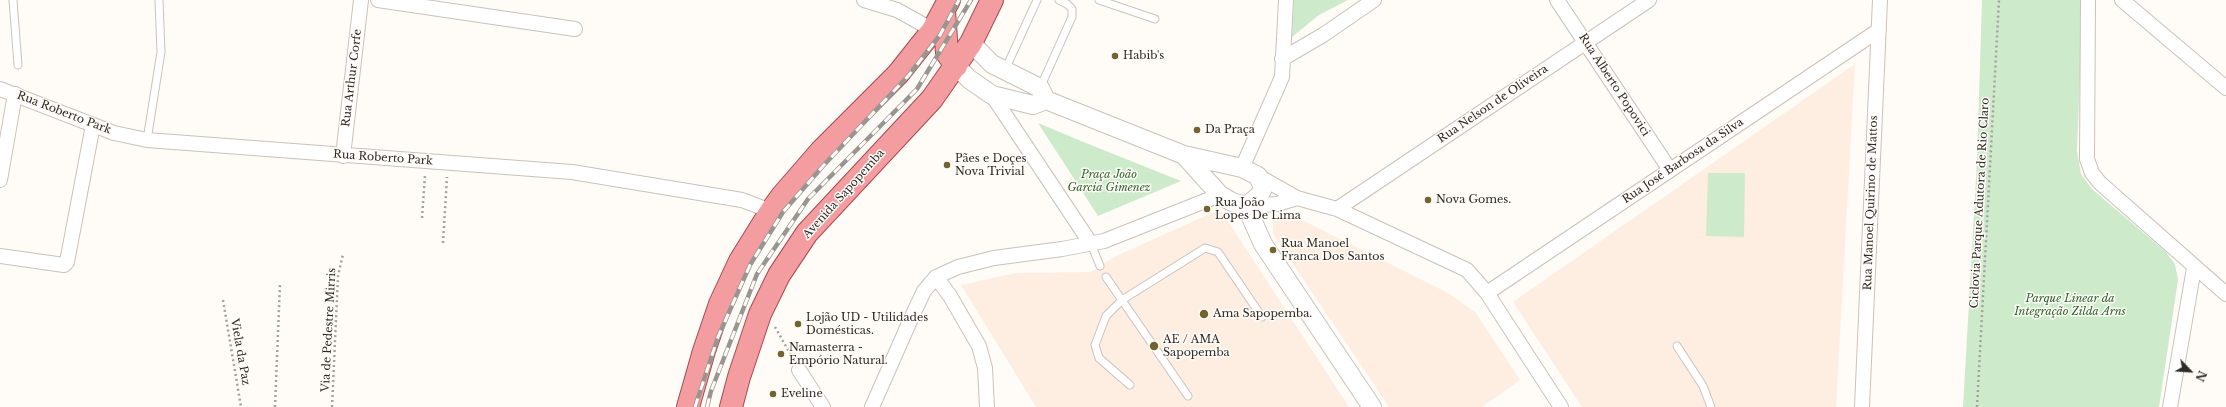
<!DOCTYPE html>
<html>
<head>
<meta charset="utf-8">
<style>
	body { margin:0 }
	#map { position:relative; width:2226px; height:407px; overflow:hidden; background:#fffbf7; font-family:"Libre Baskerville",serif }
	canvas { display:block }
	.north { position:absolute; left:2170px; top:351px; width:40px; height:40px; -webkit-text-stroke:3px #fffbf7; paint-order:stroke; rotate:115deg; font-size:11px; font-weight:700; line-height:16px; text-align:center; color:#2d2a27 }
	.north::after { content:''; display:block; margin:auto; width:14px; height:18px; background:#2d2a27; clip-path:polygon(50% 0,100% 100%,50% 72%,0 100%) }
</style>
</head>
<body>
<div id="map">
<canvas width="2226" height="407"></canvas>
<div class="north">N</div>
</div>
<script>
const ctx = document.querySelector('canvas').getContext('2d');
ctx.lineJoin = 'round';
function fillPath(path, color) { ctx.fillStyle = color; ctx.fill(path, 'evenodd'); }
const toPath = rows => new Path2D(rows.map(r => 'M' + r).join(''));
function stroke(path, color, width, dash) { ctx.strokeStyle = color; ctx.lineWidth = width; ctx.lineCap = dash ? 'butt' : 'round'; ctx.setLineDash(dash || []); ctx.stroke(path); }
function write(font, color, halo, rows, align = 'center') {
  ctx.font = font + ' "Libre Baskerville",serif'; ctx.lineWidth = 3; ctx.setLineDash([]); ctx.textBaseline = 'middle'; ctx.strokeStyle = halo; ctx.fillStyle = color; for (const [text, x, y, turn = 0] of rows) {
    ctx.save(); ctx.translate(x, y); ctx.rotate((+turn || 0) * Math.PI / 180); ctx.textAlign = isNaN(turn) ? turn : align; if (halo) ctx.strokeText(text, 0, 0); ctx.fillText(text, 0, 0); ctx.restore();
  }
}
fillPath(toPath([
	[1855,64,1836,407,1582,407,1513,302],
	[1222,212,1349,407,1036,407,961,285,1016,273,1091,272,1114,257,1212,213],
	[1290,214,1448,293,1476,313,1520,380,1482,407,1389,407,1273,234,1273,218]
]), '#feeee1');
fillPath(toPath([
	[1294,0,1348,0,1319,15,1292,37],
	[1982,0,2083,0,2077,151,2081,174,2092,189,2166,252,2175,264,2178,280,2159,407,1963,407,1977,160],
	[1038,123,1086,143,1181,181,1098,216],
	[1708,173,1745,173,1744,237,1706,236]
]), '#cdebcb');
const service = toPath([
	[13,0,18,65],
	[1099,0,1155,19],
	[1005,70,1037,0],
	[1040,88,1072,17,1072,9,1067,4,1059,0],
	[147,140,161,52,159,0],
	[1091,244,1100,266],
	[1106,277,1188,396],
	[1677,346,1703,386,1711,407],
	[1130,385,1099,358,1095,345,1106,316,1122,300,1205,248,1218,252,1262,317]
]);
const minor = toPath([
	[378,0,575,29],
	[864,0,897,10,933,30],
	[1557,0,1670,170],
	[2088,0,2087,159,2092,173,2100,183,2226,294],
	[2122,0,2226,88],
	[1282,59,1323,35,1374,0],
	[0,89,114,133,147,140,572,172,742,200,771,211],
	[992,95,1091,244],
	[343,156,361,0],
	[1242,168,1282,77,1286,0],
	[1258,176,1297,198,1337,209,1467,270,1487,293,1561,407],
	[0,180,15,94],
	[1246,206,1277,204,1297,198],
	[1337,209,1649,0],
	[0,256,64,265,67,262,93,125],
	[936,277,950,296,979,346,985,368,987,407],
	[1487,293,1879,30],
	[799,370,823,407],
	[872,407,914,312,924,291,936,277,958,267,994,258,1062,249,1104,241,1220,195],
	[1862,407,1880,0],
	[2170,407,2194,268]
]);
const tertiary = toPath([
	[971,43,992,64,1040,88,1046,100],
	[956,66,969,79,992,95,1033,105,1046,100,1184,155,1242,168,1258,176,1263,188,1259,196,1246,206],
	[1184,155,1220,195,1232,202,1246,206],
	[1246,206,1263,244,1372,407]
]);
const primary = toPath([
	[944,11,947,53,956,66],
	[688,407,704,351,720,304,740,261,771,211,782,196,821,151,898,74,933,30,949,0],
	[731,407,739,377,760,314,779,275,807,233,932,99,971,43,992,0]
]);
stroke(service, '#cbc2ba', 9);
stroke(minor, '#cbc2ba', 16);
stroke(tertiary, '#cbc2ba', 20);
stroke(primary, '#a94a4d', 24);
stroke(toPath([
	[422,218,425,175],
	[443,243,447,177],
	[223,300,241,407],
	[775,327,792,357],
	[275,407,280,284],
	[332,407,338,276,343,254],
	[1977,407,1999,0]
]), '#a5a19e', 2.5, [2, 3]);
stroke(service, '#fff', 7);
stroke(minor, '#fff', 14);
stroke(tertiary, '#fff', 18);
stroke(primary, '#f49da0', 22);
const rail = toPath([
	[695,407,718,337,750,265,783,212,823,166,909,75,940,35,959,0],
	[707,407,711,391,757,274,808,199,917,89,971,0]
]);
stroke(rail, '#999692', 4.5);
stroke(rail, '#fffbf7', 3, [9]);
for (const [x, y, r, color] of [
	[1115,56,4,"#726331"],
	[1197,130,4,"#726331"],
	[947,165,4,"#726331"],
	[1428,200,4,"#726331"],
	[1207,209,4,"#726331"],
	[1273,250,4,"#726331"],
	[1204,314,5,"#726331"],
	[798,324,4,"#726331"],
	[1154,346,5,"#726331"],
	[781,354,4,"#726331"],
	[773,394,4,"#726331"]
]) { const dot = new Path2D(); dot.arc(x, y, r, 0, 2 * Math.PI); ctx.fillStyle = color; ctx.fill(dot); stroke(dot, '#fffbf7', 1.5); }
write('11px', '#2d2a27', '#fffbf7', [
	["Habib's",1123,56],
	["Da Praça",1205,130],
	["Pães e Doçes",955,159],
	["Nova Trivial",955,172],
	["Nova Gomes.",1436,200],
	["Rua João",1215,203],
	["Lopes De Lima",1215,216],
	["Rua Manoel",1281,244],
	["Franca Dos Santos",1281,257],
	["Ama Sapopemba.",1213,314],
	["Lojão UD - Utilidades",806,318],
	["Domésticas.",806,331],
	["AE / AMA",1163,340],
	["Sapopemba",1163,353],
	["Namasterra -",789,348],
	["Empório Natural.",789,361],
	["Eveline",781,394]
], 'left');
write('11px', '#2d2a27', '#fffbf7', [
	["Rua Arthur Corfe",352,78,-83],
	["Rua Alberto Popovici",1614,85,57],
	["Rua Nelson de Oliveira",1493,104,-34],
	["Rua Roberto Park",64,113,21],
	["Rua Roberto Park",383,158,4],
	["Rua José Barbosa da Silva",1683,161,-34],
	["Avenida Sapopemba",844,194,-48],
	["Rua Manoel Quirino de Mattos",1871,203,-88],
	["Ciclovia Parque Adutora de Rio Claro",1980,203,-87],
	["Via de Pedestre Mirris",329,330,-87],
	["Viela da Paz",240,352,80]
]);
write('italic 11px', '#2d652c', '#fffbf7', [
	["Praça João",1109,175],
	["Garcia Gimenez",1109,188],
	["Parque Linear da",2070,299],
	["Integração Zilda Arns",2070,312]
]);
</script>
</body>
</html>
